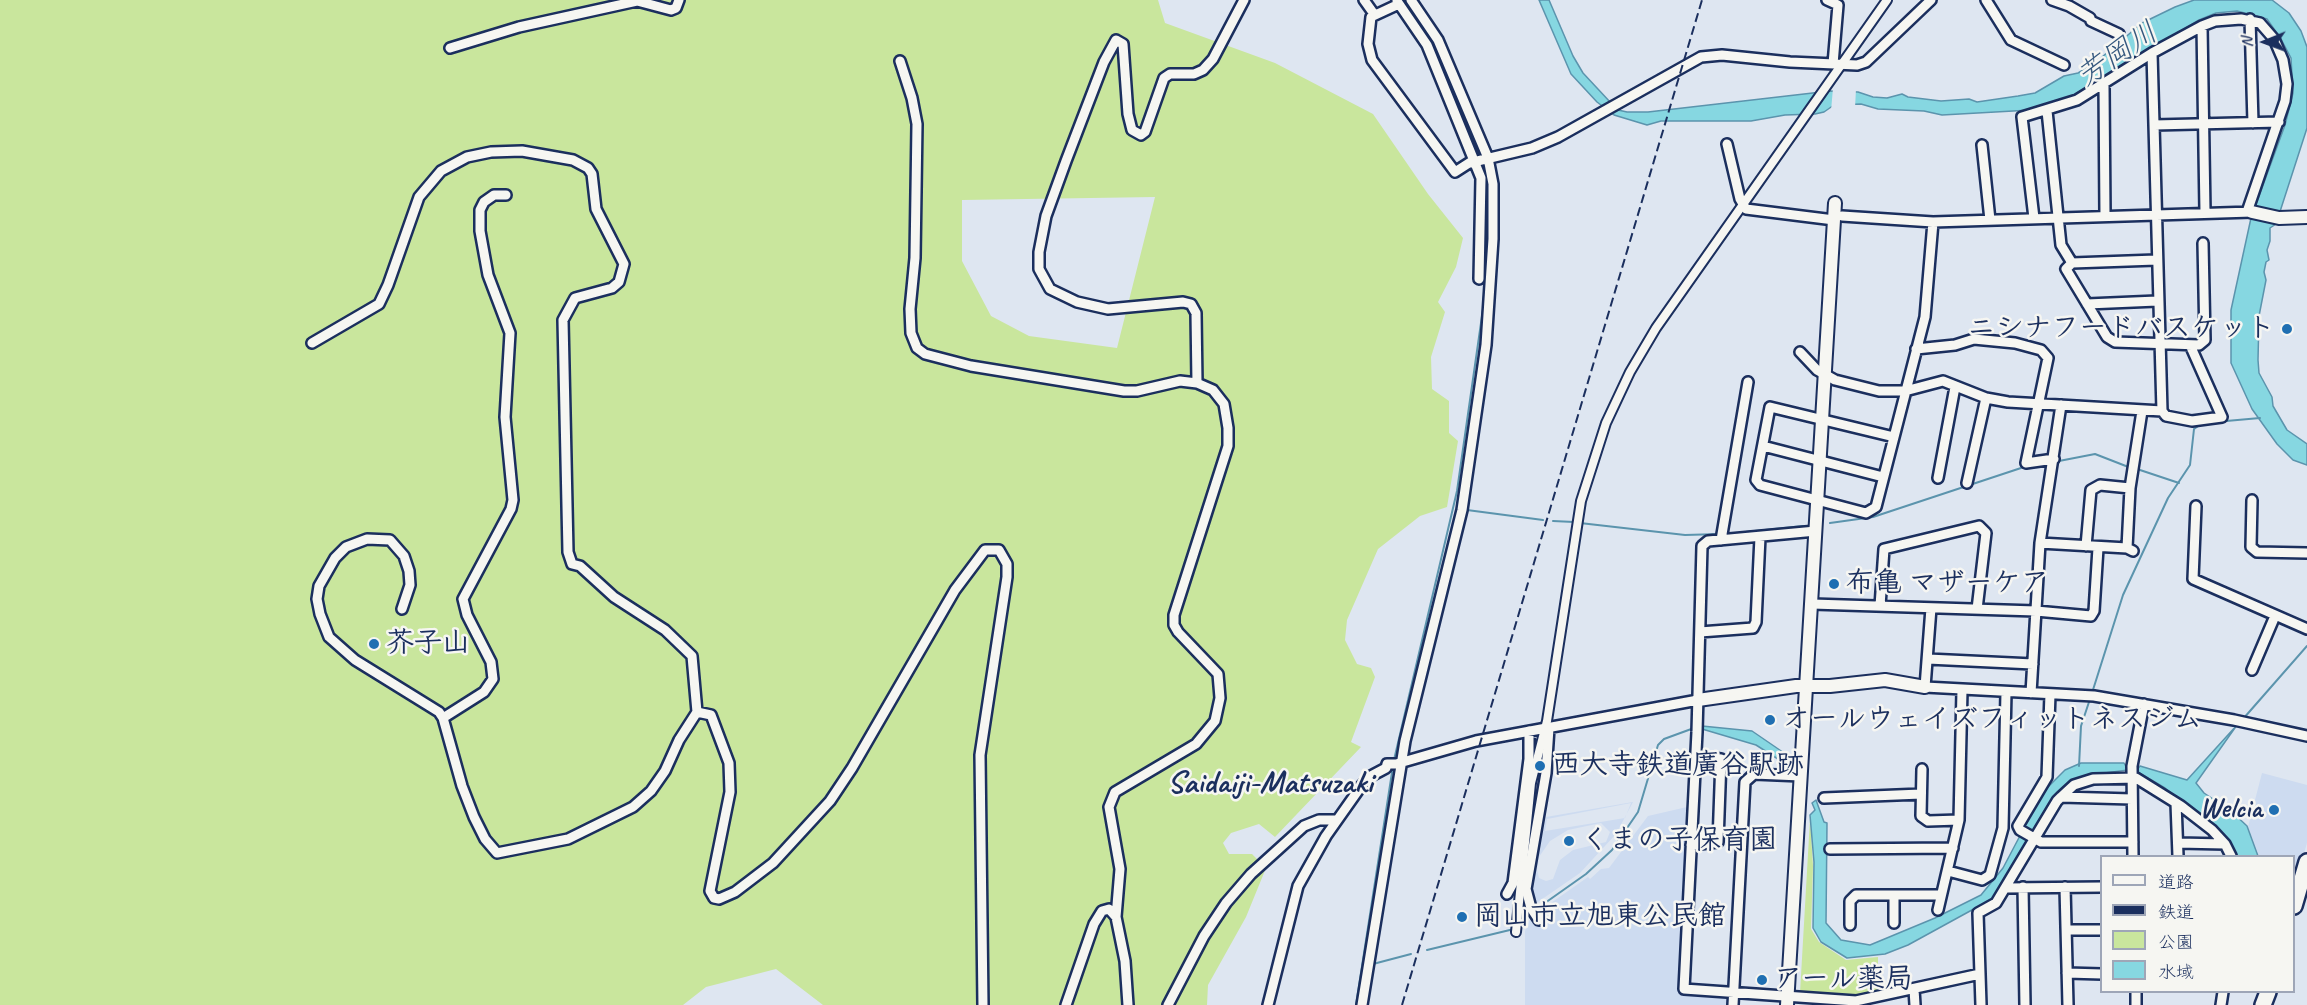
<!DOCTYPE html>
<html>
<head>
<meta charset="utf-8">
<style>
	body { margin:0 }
	#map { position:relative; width:2307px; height:1005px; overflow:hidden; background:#dee6f1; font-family:Caveat,"Klee One",sans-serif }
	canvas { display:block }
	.legend { position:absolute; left:2100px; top:855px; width:195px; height:138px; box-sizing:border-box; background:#f6f6f2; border:2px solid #9ea6b7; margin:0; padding:8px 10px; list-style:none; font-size:18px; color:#1b2f5e }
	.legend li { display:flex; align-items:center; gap:12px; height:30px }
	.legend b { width:30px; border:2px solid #9ea6b7 }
	.north { position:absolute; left:2235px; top:12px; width:60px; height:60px; -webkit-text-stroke:4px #f6f6f2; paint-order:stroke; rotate:269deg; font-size:16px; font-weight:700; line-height:24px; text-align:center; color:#1b2f5e }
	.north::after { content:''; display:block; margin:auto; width:21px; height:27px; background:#1b2f5e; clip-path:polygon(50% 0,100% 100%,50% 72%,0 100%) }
</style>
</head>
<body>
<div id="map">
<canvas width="2307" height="1005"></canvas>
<ul class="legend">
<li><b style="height:8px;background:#f6f6f2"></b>道路</li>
<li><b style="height:8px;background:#1b2f5e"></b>鉄道</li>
<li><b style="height:16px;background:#c9e69d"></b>公園</li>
<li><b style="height:16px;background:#86d7e1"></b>水域</li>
</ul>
<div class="north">N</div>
</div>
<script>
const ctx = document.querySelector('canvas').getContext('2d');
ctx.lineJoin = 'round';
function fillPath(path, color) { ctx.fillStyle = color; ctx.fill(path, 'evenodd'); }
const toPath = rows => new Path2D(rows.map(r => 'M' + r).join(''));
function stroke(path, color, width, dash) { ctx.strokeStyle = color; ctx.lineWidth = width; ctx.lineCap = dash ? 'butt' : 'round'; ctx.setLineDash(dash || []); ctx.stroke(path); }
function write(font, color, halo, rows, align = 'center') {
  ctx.font = font + ' Caveat,"Klee One",sans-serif'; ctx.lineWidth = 5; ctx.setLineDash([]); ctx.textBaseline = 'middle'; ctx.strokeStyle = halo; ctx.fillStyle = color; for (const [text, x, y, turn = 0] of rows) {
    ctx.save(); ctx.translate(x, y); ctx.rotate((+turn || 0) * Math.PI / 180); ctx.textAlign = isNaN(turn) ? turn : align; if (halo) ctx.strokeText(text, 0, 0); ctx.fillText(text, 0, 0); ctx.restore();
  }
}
fillPath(toPath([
	[2262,773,2307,785,2307,843,2299,871,2294,870,2294,856,2259,856,2248,827],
	[1633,802,1616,834,1580,873,1535,904,1531,889,1546,817],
	[1631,803,1625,818,1545,831,1547,819],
	[1601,823,1610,832,1606,842,1573,850,1560,860,1553,879,1546,881,1539,878,1537,870,1539,857,1550,841,1568,830],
	[1687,807,1678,992,1725,996,1728,1005,1525,1005,1525,931,1531,917,1588,877,1590,879,1601,869,1609,868,1648,816]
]), '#cddbf0');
fillPath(toPath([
	[0,0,1158,0,1165,23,1275,63,1373,114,1428,194,1463,238,1456,267,1438,302,1445,312,1431,357,1432,389,1449,401,1449,433,1458,441,1447,507,1420,516,1378,549,1347,620,1345,640,1357,664,1371,668,1375,677,1351,742,1361,747,1275,837,1259,824,1231,833,1223,843,1229,854,1252,854,1266,868,1246,917,1208,985,1207,1005,823,1005,776,969,706,987,683,1005,0,1005],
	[1155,197,1117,348,1029,336,991,316,962,261,962,200],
	[1810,819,1813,866,1811,929,1819,942,1846,960,1878,957,1878,993,1856,996,1800,993]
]), '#c9e69d');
const water = toPath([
	[1539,0,1549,0,1573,56,1583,73,1611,103,1618,110,1627,112,1648,112,1830,91,1858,92,1873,97,1887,98,1902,94,1908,97,1941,101,1969,99,1977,102,2018,96,2035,93,2064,76,2078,73,2095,63,2142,23,2175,7,2194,0,2272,0,2289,13,2301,31,2307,47,2307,128,2276,224,2270,228,2270,241,2267,250,2269,260,2266,262,2264,272,2266,280,2259,316,2258,360,2259,373,2272,397,2273,406,2287,430,2307,444,2307,465,2293,460,2277,444,2252,409,2231,363,2231,310,2251,218,2285,125,2293,93,2291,58,2281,39,2267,19,2237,11,2216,13,2199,20,2072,96,2031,110,1942,115,1924,111,1878,109,1861,104,1834,105,1824,112,1815,114,1785,115,1751,121,1661,121,1647,125,1614,115,1597,102,1571,74,1539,0],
	[2237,725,2196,783,2204,793,2231,811,2247,826,2258,856,2237,856,2228,839,2215,827,2165,788,2136,771,2140,766,2187,780,2237,725],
	[1702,726,1752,731,1790,757,1789,771,1778,759,1756,745,1702,729,1702,726],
	[2081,763,2124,763,2128,770,2097,774,2073,781,2062,788,2049,803,1992,899,1908,945,1885,954,1847,958,1821,942,1813,928,1814,862,1810,815,1815,810,1812,803,1816,800,1824,822,1827,823,1826,923,1841,940,1870,945,1935,918,1981,895,2003,868,2043,792,2065,770,2081,763]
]);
fillPath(water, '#86d7e1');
stroke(water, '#5b94ad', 1.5);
fillPath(toPath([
	[1833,88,1856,89,1855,108,1835,108,1831,111]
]), '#dee6f1');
stroke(toPath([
	[1403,0,1427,33,1480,158],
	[2215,422,2260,418],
	[2059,461,2095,454,2131,468],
	[2137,469,2179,483],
	[1467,510,1543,520],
	[1553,521,1574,522],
	[1580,523,1685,535,1720,534],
	[1830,523,1873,517,2021,468],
	[1726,534,1803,526],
	[2092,693,2123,595,2168,498,2190,465,2194,429,2201,424],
	[2243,719,2307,646],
	[1394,760,1457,491,1484,302,1487,240,1485,178,1481,164],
	[2079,766,2081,726,2090,699],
	[1535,910,1586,874,1612,850,1638,812,1658,745,1664,739,1694,728],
	[1520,928,1530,913],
	[1427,950,1514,929],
	[1373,964,1411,954],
	[1356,1005,1393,766]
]), '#5b94ad', 2);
const pedestrian = toPath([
	[1516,932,1531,783,1547,721,1581,501,1606,423,1630,372,1656,328,1887,0]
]);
const minor = toPath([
	[1364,0,1374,14],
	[1827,0,1838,5,1833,64],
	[1986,0,2011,40,2064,65],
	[2052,0,2069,6,2090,18,2091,21,2119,34],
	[1397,1,1427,45,1481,178,1479,279],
	[1399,4,1371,17,1368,44,1372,60,1455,172,1469,163,1532,148,1558,137,1701,57,1722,55,1790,62,1857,65,1866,62,1931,0],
	[2250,19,2253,123],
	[2202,26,2205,212],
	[450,48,519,27,637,1,671,10,676,8,679,0],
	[2152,53,2162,411],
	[900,61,912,98,917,124,915,258,910,309,911,333,917,348,925,354,971,366,1124,391,1137,391,1180,381,1197,383,1213,390,1224,404,1228,428,1228,446,1174,615,1174,625,1178,632,1218,674,1220,698,1215,721,1196,744,1115,792,1109,807,1120,869,1116,917,1125,961,1128,1005],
	[2104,86,2105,216],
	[2047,111,2061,245,2072,263],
	[2154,125,2279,122],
	[1727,144,1740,199,1746,209,1834,220],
	[1982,145,1990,220],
	[1842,216,1933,222,2252,212],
	[2034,218,2022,117,2077,100,2152,53,2202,26,2215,21,2241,19,2260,23,2274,39,2283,60,2287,84,2285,101,2247,212],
	[2156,260,2072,263,2066,269,2107,337,2115,342,2199,345,2205,340,2203,243],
	[2087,304,2157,301],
	[312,343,379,304,388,285,419,197,441,171,467,157,491,152,522,151,573,160,588,168,592,174,596,209,624,264,619,282,612,288,575,298,563,320,568,552,572,564,580,566,614,597,665,630,692,656,697,712,679,740,665,771,651,791,633,807,568,839,497,853,485,839,474,817,462,786,443,718,439,712,355,660,329,637,320,614,317,599,319,586,335,558,346,547,367,539,390,540,404,556,409,571,410,585,402,609],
	[1916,349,1955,345,1974,339,2015,343,2041,350,2048,358,2026,463,2054,459],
	[1800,352,1817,370,1835,380,1879,391,1905,391,1943,381,1986,398,2008,402,2162,411,2166,416,2192,421,2222,417,2190,345],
	[1197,383,1196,313,1191,304,1183,302,1108,309,1077,302,1050,289,1039,269,1039,252,1046,216,1066,161,1104,62,1116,40,1123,44,1128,114,1132,130,1141,135,1145,132,1164,78,1170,74,1194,74,1203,70,1213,59,1244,0],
	[1894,437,1770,407,1756,480,1760,485,1866,513,1876,507,1925,317,1933,222],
	[1763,446,1883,477],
	[1938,478,1955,387],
	[1967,483,1986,398],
	[2252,500,2251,547,2257,552,2307,553],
	[2196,506,2193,579,2307,629],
	[1816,531,1708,541,1702,546,1697,732,1684,989,1856,1001,1980,974],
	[1721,540,1748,382],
	[2040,543,2127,548,2133,551],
	[2086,546,2091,490,2100,485,2130,488],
	[2127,548,2130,488,2142,411],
	[1812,604,2036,611,2091,616,2094,611,2098,548],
	[1880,606,1884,549,1979,526,1986,533,1977,609],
	[1931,608,1925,687,2094,696,2234,720,2307,736],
	[1700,632,1753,628,1756,622,1760,537],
	[1928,659,2033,664],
	[2252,670,2275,616],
	[2031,693,2040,543,2061,405],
	[697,712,711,715,729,763,730,792,710,891,714,898,719,899,735,892,773,863,830,801,852,768,955,590,985,550,999,550,1007,564,1007,577,980,755,983,1005],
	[443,718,484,692,493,679,491,662,467,615,463,599,511,509,513,500,505,417,510,333,488,275,480,231,480,210,484,202,494,195,506,195],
	[1922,769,1921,816,1928,821,1959,820],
	[2061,797,2074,785,2093,779,2136,778,2181,806,2212,830,2225,844,2231,856],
	[1824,798,1921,794],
	[2176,803,2178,856],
	[2018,826,2047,777,2050,694],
	[2018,826,2020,830,2041,842,2133,842],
	[2178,843,2225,844],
	[1691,845,1718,842,1721,759,1696,756],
	[1830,849,1953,848],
	[2133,856,2132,766,2144,704],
	[1948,871,1982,880,1990,875,2003,828,2006,692],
	[2023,887,2025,1005],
	[2065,887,2068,1005],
	[2006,888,2102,887],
	[1507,894,1513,883,1529,759,1529,731],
	[1894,895,1894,923],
	[1938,910,1959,820,1962,690],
	[1539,920,1531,908,1526,889,1546,773,1549,728],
	[1850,925,1850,901,1856,895,1941,895],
	[2067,930,2102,930],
	[2067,973,2102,974],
	[1914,989,1915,1005],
	[2136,992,2136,1005],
	[1066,1005,1094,924,1102,911,1109,909,1116,917],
	[1168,1005,1204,936,1226,903,1251,874,1304,826,1319,820,1337,820],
	[1268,1005,1298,886,1326,836,1362,785,1369,777,1386,768,1387,764,1396,764,1476,741,1698,700],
	[1362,1005,1405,741,1462,510,1486,345,1493,239,1493,184,1488,158,1438,40,1411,0],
	[1733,1005,1745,782,1754,774,1801,776],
	[1981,1005,1978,913,1996,903,2057,801,2061,797,2132,799],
	[2221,1005,2223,992]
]);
const tertiary = toPath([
	[2252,212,2279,218,2307,217],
	[1698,700,1796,686,1830,686,1885,680,1925,687],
	[1787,1005,1835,203]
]);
const primary = toPath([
	[2294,906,2307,862],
	[2263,1005,2268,992]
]);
stroke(pedestrian, '#1b2f5e', 12);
stroke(minor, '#1b2f5e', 14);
stroke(tertiary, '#1b2f5e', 16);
stroke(primary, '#1b2f5e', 20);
stroke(pedestrian, '#f6f6f2', 8);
stroke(minor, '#f6f6f2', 9);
stroke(tertiary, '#f6f6f2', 12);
stroke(primary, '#f6f6f2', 15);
stroke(toPath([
	[1402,1005,1702,0]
]), '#1b2f5e', 2, [9, 4.5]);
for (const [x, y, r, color] of [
	[2287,329,6,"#1f6fb2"],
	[1834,584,6,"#1f6fb2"],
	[374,644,6,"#1f6fb2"],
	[1770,720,6,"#1f6fb2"],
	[1540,766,6,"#1f6fb2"],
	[2274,810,6,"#1f6fb2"],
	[1569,841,6,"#1f6fb2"],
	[1462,917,6,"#1f6fb2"],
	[1762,980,6,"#1f6fb2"]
]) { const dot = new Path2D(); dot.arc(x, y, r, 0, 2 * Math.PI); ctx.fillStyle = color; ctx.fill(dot); stroke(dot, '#f6f6f2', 2); }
write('bold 28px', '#1b2f5e', '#f6f6f2', [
	["ニシナフードバスケット",2275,329,"right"],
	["布亀 マザーケア",1846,584],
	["芥子山",386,644],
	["オールウェイズフィットネスジム",1782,720],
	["西大寺鉄道廣谷駅跡",1552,766],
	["Welcia",2262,810,"right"],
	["くまの子保育園",1581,841],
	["岡山市立旭東公民館",1474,917],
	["アール薬局",1774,980]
], 'left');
write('italic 30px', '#36597f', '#f6f6f2', [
	["芳岡川",2118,55,-34]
]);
write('bold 32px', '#1b2f5e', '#f6f6f2', [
	["Saidaiji-Matsuzaki",1270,784]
]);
</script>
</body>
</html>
